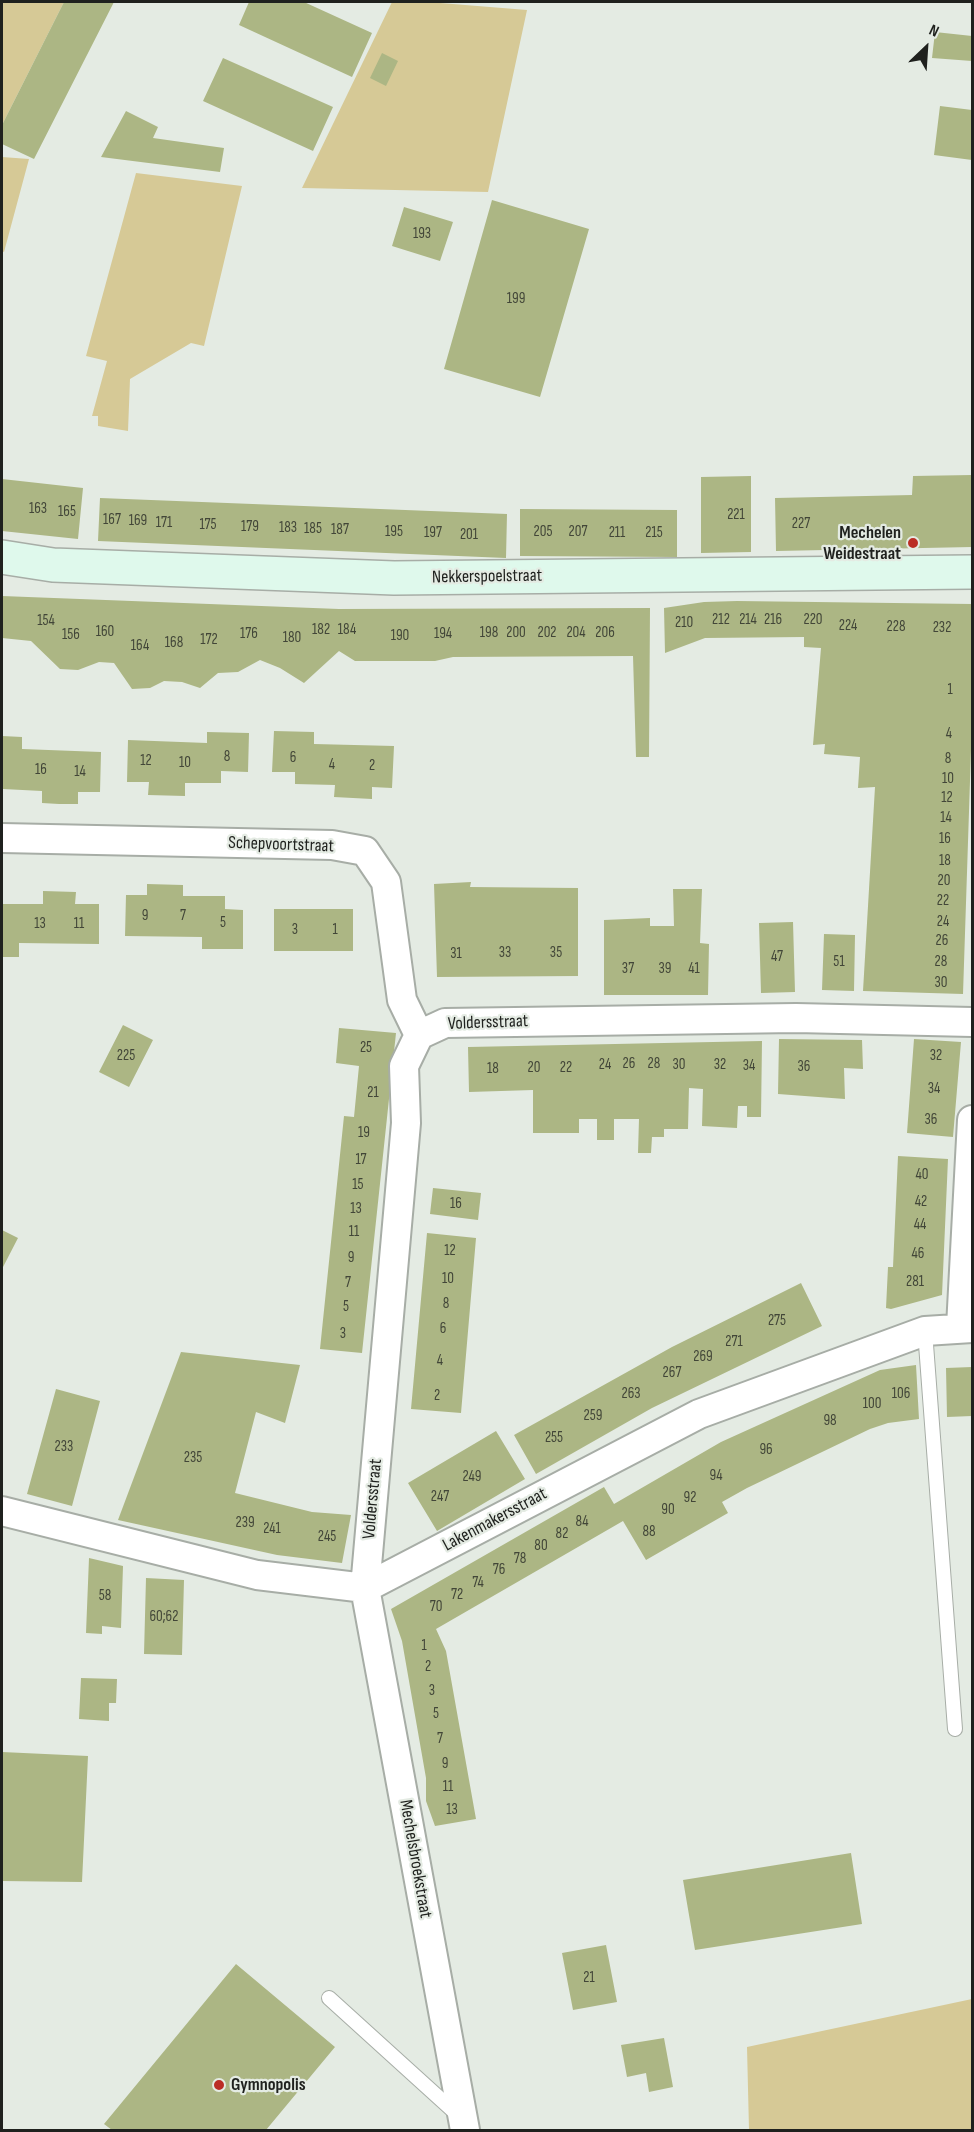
<!DOCTYPE html>
<html>
<head>
<meta charset="utf-8">
<style>
	body { margin:0 }
	#map { position:relative; width:974px; height:2132px; overflow:hidden; background:#e4ebe3; font-family:"Sofia Sans Condensed",sans-serif }
	canvas { display:block }
	.frame { position:absolute; inset:0; border:3px solid #1f211e; pointer-events:none }
	.north { position:absolute; left:896px; top:18px; width:60px; height:60px; -webkit-text-stroke:4px #e4ebe3; paint-order:stroke; rotate:25deg; font-size:16px; font-weight:700; line-height:24px; text-align:center; color:#1f211e }
	.north::after { content:''; display:block; margin:auto; width:21px; height:27px; background:#1f211e; clip-path:polygon(50% 0,100% 100%,50% 72%,0 100%) }
</style>
</head>
<body>
<div id="map">
<canvas width="974" height="2132"></canvas>
<div class="frame"></div>
<div class="north">N</div>
</div>
<script>
const ctx = document.querySelector('canvas').getContext('2d');
ctx.lineJoin = 'round';
function fillPath(path, color) { ctx.fillStyle = color; ctx.fill(path, 'evenodd'); }
const toPath = rows => new Path2D(rows.map(r => 'M' + r).join(''));
function stroke(path, color, width, dash) { ctx.strokeStyle = color; ctx.lineWidth = width; ctx.lineCap = dash ? 'butt' : 'round'; ctx.setLineDash(dash || []); ctx.stroke(path); }
function write(font, color, halo, rows, align = 'center') {
  ctx.font = font + ' "Sofia Sans Condensed",sans-serif'; ctx.lineWidth = 4.5; ctx.setLineDash([]); ctx.textBaseline = 'middle'; ctx.strokeStyle = halo; ctx.fillStyle = color; for (const [text, x, y, turn = 0] of rows) {
    ctx.save(); ctx.translate(x, y); ctx.rotate((+turn || 0) * Math.PI / 180); ctx.textAlign = isNaN(turn) ? turn : align; if (halo) ctx.strokeText(text, 0, 0); ctx.fillText(text, 0, 0); ctx.restore();
  }
}
fillPath(toPath([
	[2,2,64,2,2,125],
	[392,2,428,2,527,10,488,192,302,188],
	[2,157,29,159,4,252,2,251],
	[136,173,242,186,204,346,191,343,130,379,128,431,98,426,98,416,92,416,107,361,86,356],
	[972,1999,972,2130,749,2130,747,2047]
]), '#d6c996');
fillPath(toPath([
	[64,2,114,2,34,159,2,144,2,125],
	[249,2,304,2,372,33,352,77,239,25],
	[935,32,972,36,972,61,932,58],
	[382,53,398,61,386,86,370,78],
	[223,58,333,107,313,151,203,101],
	[940,106,972,110,972,160,934,155],
	[126,111,158,127,153,138,224,148,220,172,101,157],
	[492,200,589,229,540,397,444,369],
	[404,207,453,222,440,261,392,246],
	[972,475,972,547,776,551,775,498,912,495,913,476],
	[751,476,751,552,701,553,701,477],
	[2,479,83,488,78,539,2,531],
	[100,498,507,514,506,558,98,541],
	[520,509,677,510,677,557,520,556],
	[2,596,339,609,650,608,649,757,636,757,633,656,453,657,435,661,355,661,339,651,304,683,280,668,260,660,238,672,218,673,200,688,182,682,164,681,150,688,132,689,114,663,99,662,78,670,60,669,31,641,2,638],
	[737,601,972,604,972,720,963,994,863,991,875,787,858,788,860,757,824,754,825,744,813,745,821,648,804,647,804,637,705,638,665,653,664,608,704,602],
	[274,731,314,732,314,744,394,746,392,788,372,787,372,799,334,797,335,785,295,784,295,772,272,772],
	[207,732,249,733,248,772,221,771,221,783,185,783,185,796,148,795,149,782,127,782,128,740,207,743],
	[2,736,22,737,22,749,101,752,100,792,78,792,78,804,59,804,42,803,42,791,3,789],
	[471,882,470,887,578,888,578,976,437,977,434,884],
	[147,884,183,885,183,896,225,896,225,909,243,910,243,949,202,949,202,937,125,936,126,895,147,895],
	[673,889,702,889,700,943,709,944,708,995,604,995,604,920,650,918,650,926,674,926],
	[43,891,76,892,75,904,99,904,99,944,19,943,19,957,2,957,2,904,43,904],
	[274,909,353,909,353,951,274,951],
	[793,922,795,992,761,993,759,923],
	[824,934,855,935,854,991,822,990],
	[123,1025,153,1040,129,1087,99,1072],
	[339,1028,396,1033,362,1353,320,1349,344,1116,354,1117,359,1066,336,1063],
	[779,1039,862,1040,863,1069,844,1068,845,1099,778,1094],
	[914,1039,961,1042,953,1137,907,1133],
	[762,1041,761,1117,747,1117,747,1106,738,1106,737,1128,702,1126,703,1089,689,1088,688,1129,664,1129,664,1137,652,1137,651,1153,638,1153,639,1119,614,1119,614,1140,597,1140,597,1119,579,1119,579,1133,533,1133,533,1090,469,1092,468,1047],
	[898,1156,948,1159,942,1295,891,1309,886,1308,888,1267,893,1267],
	[433,1188,481,1193,478,1220,430,1214],
	[2,1230,18,1238,2,1269],
	[427,1233,476,1238,461,1413,411,1409],
	[801,1283,822,1326,652,1408,536,1474,514,1435,672,1347],
	[181,1352,300,1365,285,1423,256,1412,235,1493,312,1512,351,1515,342,1563,277,1555,118,1520],
	[916,1365,919,1419,888,1423,870,1429,747,1488,722,1502,728,1513,646,1560,623,1521,436,1629,446,1651,476,1819,435,1826,426,1801,426,1778,402,1641,391,1609,604,1487,614,1504,721,1442,880,1370],
	[972,1367,972,1416,947,1417,946,1368],
	[56,1389,100,1401,72,1506,27,1494],
	[496,1431,525,1479,437,1531,408,1483],
	[89,1558,123,1566,121,1628,102,1626,102,1634,86,1633],
	[146,1578,184,1580,182,1655,144,1654],
	[81,1678,117,1679,116,1703,109,1703,109,1721,79,1719],
	[2,1752,88,1756,82,1882,2,1881],
	[851,1853,862,1924,695,1950,683,1880],
	[606,1945,617,2002,573,2010,562,1953],
	[236,1964,335,2047,266,2130,112,2130,104,2124],
	[664,2038,673,2087,649,2092,646,2073,627,2077,621,2045]
]), '#acb684');
const lane = toPath([
	[925,1331,955,1729],
	[329,1998,458,2115]
]);
const street = toPath([
	[2,838,332,845,365,851,386,882,402,1000,419,1035],
	[961,1327,972,1120],
	[2,1511,257,1575,365,1588,699,1414,925,1331,972,1328],
	[465,2130,365,1588,406,1123,404,1066,419,1035,445,1023,796,1018,972,1022]
]);
const secondary = toPath([
	[2,557,53,565,394,578,972,572]
]);
stroke(lane, '#a7ada6', 16);
stroke(street, '#a7ada6', 32);
stroke(secondary, '#a7ada6', 36);
stroke(lane, '#fff', 14);
stroke(street, '#fff', 28);
stroke(secondary, '#dff9ec', 33);
for (const [x, y, r, color] of [
	[913,543,6,"#bb2d25"],
	[219,2085,6,"#bb2d25"]
]) { const dot = new Path2D(); dot.arc(x, y, r, 0, 2 * Math.PI); ctx.fillStyle = color; ctx.fill(dot); stroke(dot, '#e4ebe3', 2); }
write('15px', '#424638', null, [
	["193",422,234],
	["199",516,299],
	["163",38,509],
	["165",67,512],
	["221",736,515],
	["167",112,520],
	["169",138,521],
	["171",164,523],
	["227",801,524],
	["175",208,525],
	["179",250,527],
	["183",288,528],
	["185",313,529],
	["187",340,530],
	["195",394,532],
	["205",543,532],
	["207",578,532],
	["197",433,533],
	["211",617,533],
	["215",654,533],
	["201",469,535],
	["212",721,620],
	["214",748,620],
	["216",773,620],
	["220",813,620],
	["154",46,621],
	["210",684,623],
	["224",848,626],
	["228",896,627],
	["232",942,628],
	["182",321,630],
	["184",347,630],
	["160",105,632],
	["198",489,633],
	["200",516,633],
	["202",547,633],
	["204",576,633],
	["206",605,633],
	["176",249,634],
	["194",443,634],
	["156",71,635],
	["190",400,636],
	["180",292,638],
	["172",209,640],
	["168",174,643],
	["164",140,646],
	["1",950,690],
	["4",949,734],
	["8",227,757],
	["6",293,758],
	["8",948,759],
	["12",146,761],
	["10",185,763],
	["4",332,765],
	["2",372,766],
	["16",41,770],
	["14",80,772],
	["10",948,779],
	["12",947,798],
	["14",946,818],
	["16",945,839],
	["18",945,861],
	["20",944,881],
	["22",943,901],
	["9",145,916],
	["7",183,916],
	["24",943,922],
	["5",223,923],
	["13",40,924],
	["11",79,924],
	["3",295,930],
	["1",335,930],
	["26",942,941],
	["33",505,953],
	["35",556,953],
	["31",456,954],
	["47",777,957],
	["51",839,962],
	["28",941,962],
	["37",628,969],
	["39",665,969],
	["41",694,969],
	["30",941,983],
	["25",366,1048],
	["225",126,1056],
	["32",936,1056],
	["26",629,1064],
	["28",654,1064],
	["24",605,1065],
	["30",679,1065],
	["32",720,1065],
	["34",749,1066],
	["36",804,1067],
	["20",534,1068],
	["22",566,1068],
	["18",493,1069],
	["34",934,1089],
	["21",373,1093],
	["36",931,1120],
	["19",364,1133],
	["17",361,1160],
	["40",922,1175],
	["15",358,1185],
	["42",921,1202],
	["16",456,1204],
	["13",356,1209],
	["44",920,1225],
	["11",354,1232],
	["12",450,1251],
	["46",918,1254],
	["9",351,1258],
	["10",448,1279],
	["281",915,1282],
	["7",348,1283],
	["8",446,1304],
	["5",346,1307],
	["275",777,1321],
	["6",443,1329],
	["3",343,1334],
	["271",734,1342],
	["269",703,1357],
	["4",440,1361],
	["267",672,1373],
	["263",631,1394],
	["106",901,1394],
	["2",437,1396],
	["100",872,1404],
	["259",593,1416],
	["98",830,1421],
	["255",554,1438],
	["233",64,1447],
	["96",766,1450],
	["235",193,1458],
	["94",716,1476],
	["249",472,1477],
	["247",440,1497],
	["92",690,1498],
	["90",668,1510],
	["84",582,1522],
	["239",245,1523],
	["241",272,1529],
	["88",649,1532],
	["82",562,1534],
	["245",327,1537],
	["80",541,1546],
	["78",520,1559],
	["76",499,1570],
	["74",478,1583],
	["72",457,1595],
	["58",105,1596],
	["70",436,1607],
	["60;62",164,1617],
	["1",424,1646],
	["2",428,1667],
	["3",432,1691],
	["5",436,1714],
	["7",440,1739],
	["9",445,1764],
	["11",448,1787],
	["13",452,1810],
	["21",589,1978]
]);
write('bold 18px', '#1f211e', '#e4ebe3', [
	["Mechelen",901,533],
	["Weidestraat",901,554],
	["Gymnopolis",231,2085,"left"]
], 'right');
write('18px', '#1f211e', '#e4ebe3', [
	["Nekkerspoelstraat",487,577,-1],
	["Schepvoortstraat",281,845,2],
	["Voldersstraat",488,1023,-2],
	["Voldersstraat",373,1499,-85],
	["Lakenmakersstraat",495,1520,-28],
	["Mechelsbroekstraat",415,1859,80]
]);
</script>
</body>
</html>
